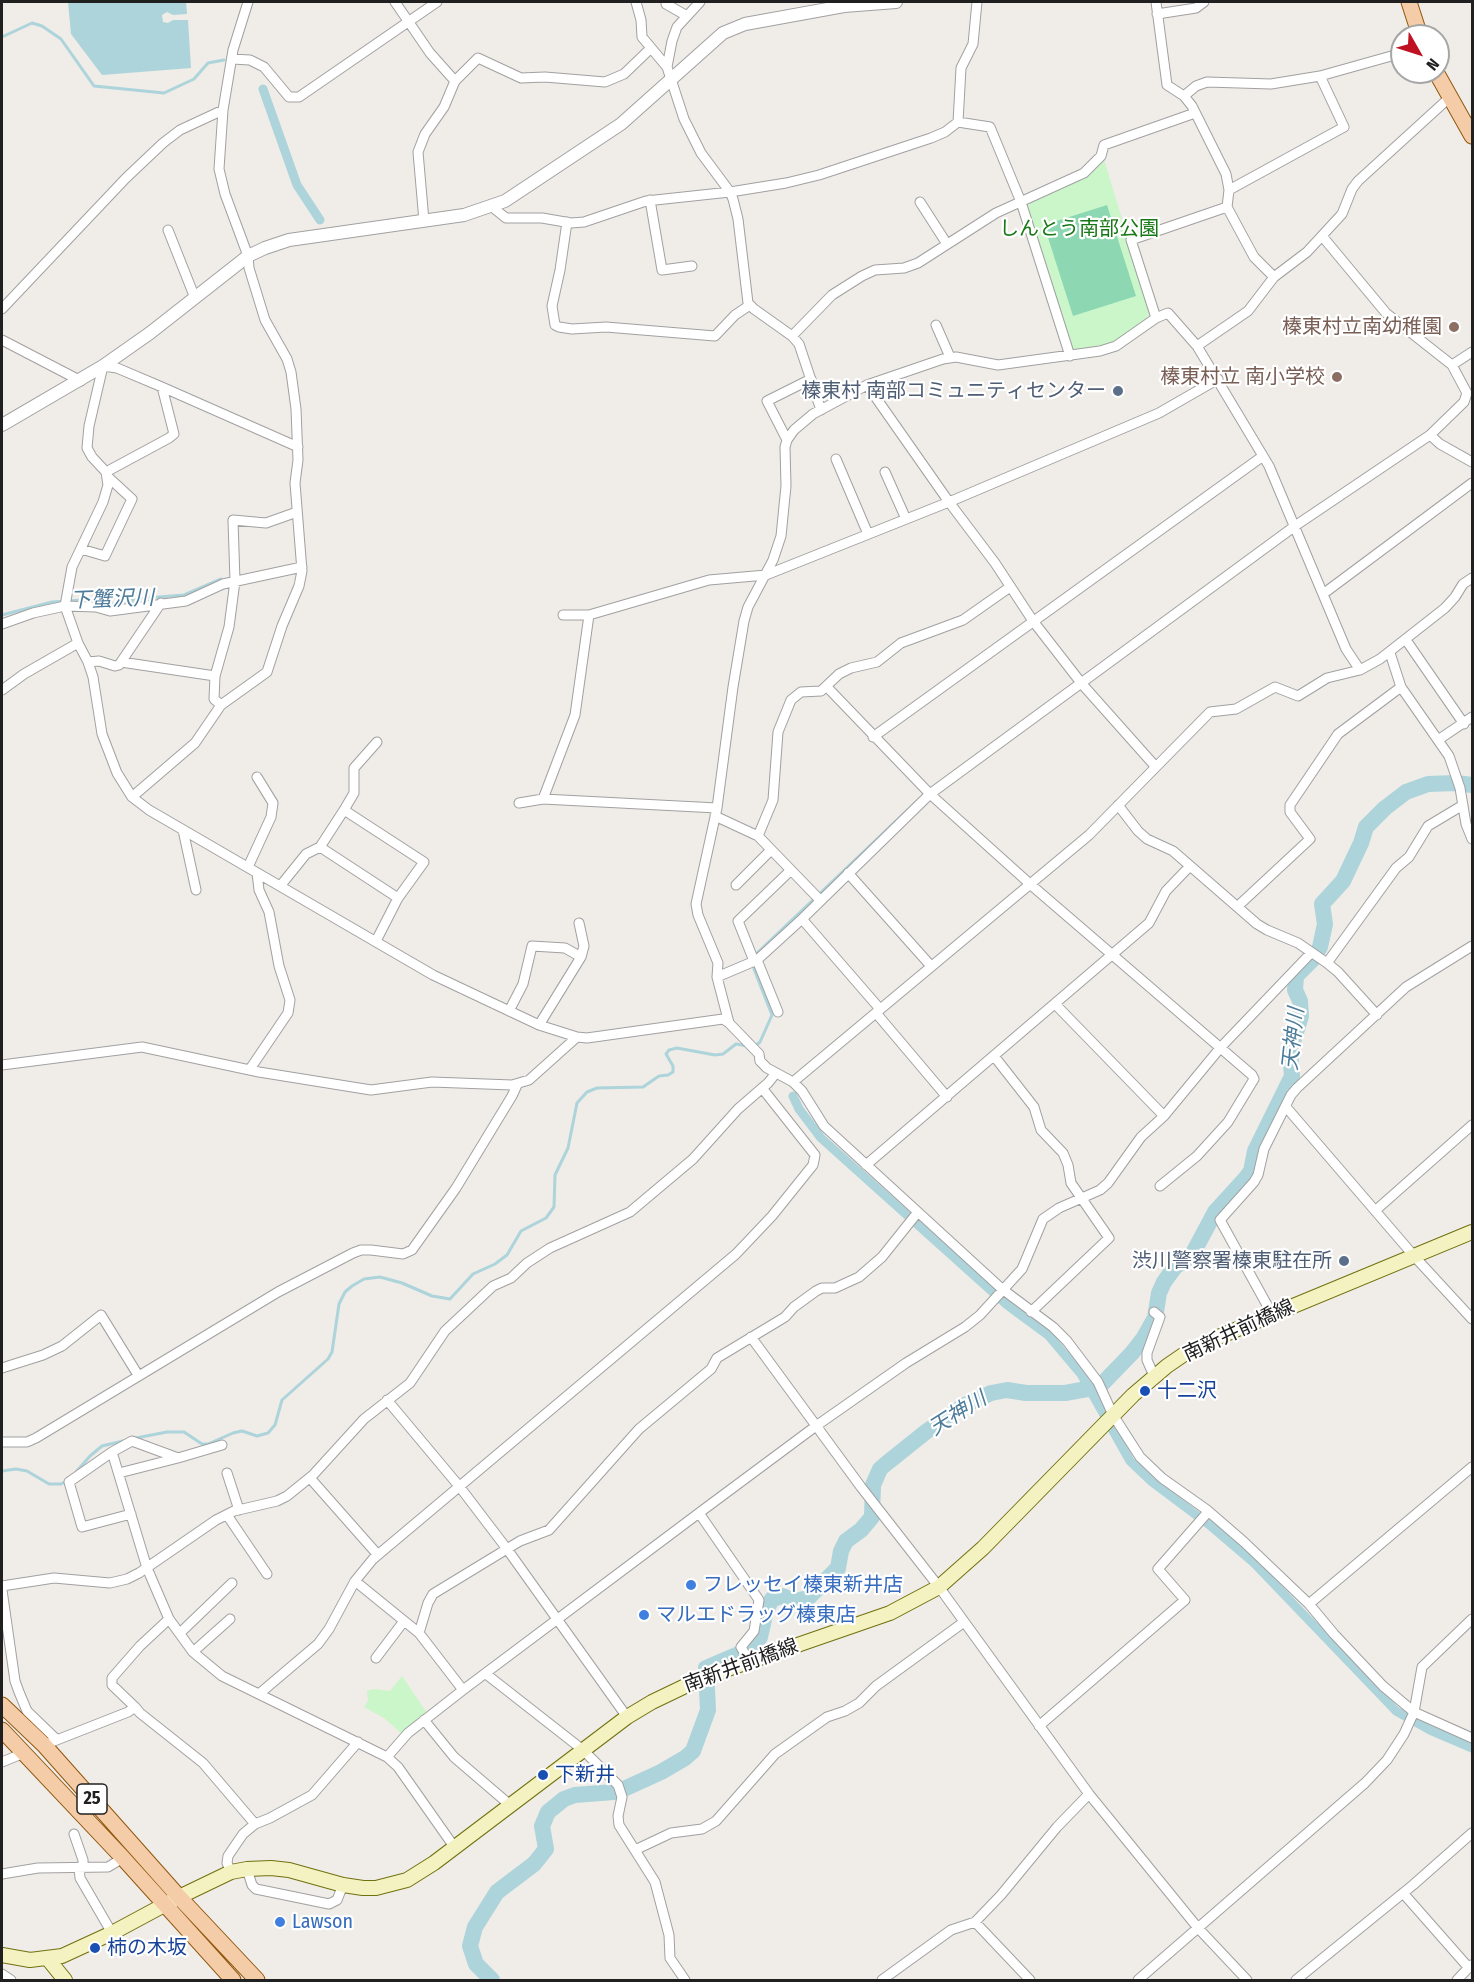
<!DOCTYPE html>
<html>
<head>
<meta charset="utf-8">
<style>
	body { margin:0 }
	#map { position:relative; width:1474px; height:1982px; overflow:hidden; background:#f0ece8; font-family:"Fira Sans Condensed",sans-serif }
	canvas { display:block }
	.frame { position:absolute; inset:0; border:3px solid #202020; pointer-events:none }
	.north { position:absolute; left:1390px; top:24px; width:60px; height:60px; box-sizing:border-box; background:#fff; border:2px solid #a6a6a6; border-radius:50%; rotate:129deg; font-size:16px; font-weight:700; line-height:24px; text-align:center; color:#202020 }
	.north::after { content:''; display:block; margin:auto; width:21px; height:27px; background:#c01123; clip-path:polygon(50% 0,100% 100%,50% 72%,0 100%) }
</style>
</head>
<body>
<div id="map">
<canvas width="1474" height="1982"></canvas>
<div class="frame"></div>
<div class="north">N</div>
</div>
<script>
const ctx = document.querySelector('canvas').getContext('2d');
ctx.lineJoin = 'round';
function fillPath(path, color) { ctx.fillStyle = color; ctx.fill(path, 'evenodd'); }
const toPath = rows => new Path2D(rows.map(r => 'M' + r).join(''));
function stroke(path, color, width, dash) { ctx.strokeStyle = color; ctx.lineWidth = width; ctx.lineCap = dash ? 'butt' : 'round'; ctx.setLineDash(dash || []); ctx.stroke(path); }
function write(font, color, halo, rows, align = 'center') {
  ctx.font = font + ' "Fira Sans Condensed","Noto Sans JP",sans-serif'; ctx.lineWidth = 4.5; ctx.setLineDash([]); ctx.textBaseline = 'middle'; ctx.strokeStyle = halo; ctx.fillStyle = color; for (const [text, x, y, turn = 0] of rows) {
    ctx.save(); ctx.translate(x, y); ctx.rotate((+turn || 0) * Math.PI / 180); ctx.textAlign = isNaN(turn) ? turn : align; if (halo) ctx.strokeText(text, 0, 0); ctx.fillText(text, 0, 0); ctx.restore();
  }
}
fillPath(toPath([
	[1104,159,1150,312,1145,321,1107,346,1072,351,1026,207,1030,203,1084,177,1096,169],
	[402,1676,427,1713,402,1734,384,1718,364,1707,368,1701,367,1691,373,1689,390,1691]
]), '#cbf6c9');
fillPath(toPath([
	[1107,205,1136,296,1073,316,1044,225]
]), '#8dd8b3');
fillPath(toPath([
	[68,2,186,2,187,14,173,15,167,12,162,15,163,22,168,23,173,20,188,20,191,68,102,75,71,34]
]), '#acd4da');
stroke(toPath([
	[2,37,32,23,42,26,61,39,94,86,164,93,194,79,208,63,224,60],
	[2,615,52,602,83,600,113,604,146,598,184,595,221,579],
	[755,955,917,801],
	[753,1048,760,1042,772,1015,754,969,754,964],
	[136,1438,167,1432,184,1432,202,1444,208,1444,233,1433,242,1431,257,1436,268,1433,275,1425,282,1400,328,1359,332,1352,339,1304,345,1292,352,1286,364,1279,380,1277,402,1283,432,1296,450,1299,473,1274,495,1264,507,1255,521,1231,546,1218,554,1207,555,1175,568,1148,577,1103,587,1092,597,1088,643,1087,659,1076,668,1075,673,1072,673,1066,666,1054,669,1050,677,1048,715,1055,723,1054,736,1044,747,1046],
	[2,1471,16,1469,27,1471,49,1484,61,1484,67,1481],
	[76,1472,90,1456,102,1446,127,1440]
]), '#acd4da', 3);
stroke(toPath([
	[263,89,297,185,320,220],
	[793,1096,799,1109,821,1138,1007,1305,1049,1336,1081,1374,1130,1461,1152,1482,1212,1527,1253,1562,1396,1711,1430,1730,1472,1748]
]), '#acd4da', 9);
stroke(toPath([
	[492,1980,476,1964,470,1946,475,1927,497,1892,534,1864,546,1849,542,1826,548,1812,564,1799,575,1795,614,1792,626,1788,661,1772,685,1758,693,1751,708,1710,706,1668,750,1649,755,1644,760,1637,766,1611,772,1599,782,1596,795,1601,808,1598,838,1568,841,1551,846,1541,861,1530,872,1517,873,1485,880,1469,887,1463,927,1431,965,1405,991,1393,1007,1390,1026,1393,1065,1393,1093,1388,1103,1383,1132,1353,1143,1339,1155,1318,1159,1293,1164,1282,1175,1267,1192,1255,1215,1212,1246,1178,1251,1171,1255,1151,1292,1076,1290,1052,1301,1016,1300,1001,1295,990,1296,976,1314,958,1320,947,1325,924,1322,904,1343,881,1361,843,1366,827,1385,808,1406,792,1428,784,1456,783,1472,785]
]), '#acd4da', 16);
const minor = toPath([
	[395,2,430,53,455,81],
	[636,2,641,20,642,37,667,67,684,119,701,153,730,192,733,199,738,219,748,303,754,309,792,336,799,344,821,410],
	[668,2,666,4,687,16],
	[977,2,973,44,961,68,958,122,990,127,1021,202,1070,356],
	[1156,2,1167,85,1184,96,1192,106,1226,174,1229,190,1227,207,1254,257,1274,277,1248,311,1197,346],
	[1157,14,1196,8,1204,2],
	[232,59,250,60,264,67,289,97,299,97,437,2],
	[667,67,672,41,677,27,700,2],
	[1184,96,1196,86,1207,82,1271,84,1320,76,1402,53],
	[1229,190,1344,127,1320,76],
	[650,200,662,270,692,266],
	[920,202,947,244],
	[491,206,506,218,542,218,571,223,584,222,646,201,730,192,786,183,819,175,931,138,945,132,958,122],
	[424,221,418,152,425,134,444,107,455,81,478,58,521,78,545,77,605,82,624,74,650,49],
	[567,222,560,270,552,306,555,325,559,327,572,329,606,327,715,336,735,315,750,305],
	[168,230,195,298],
	[1274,277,1307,252,1342,214,1352,189,1358,181,1449,98],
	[2,309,126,178,163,143,180,130,223,110],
	[1156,318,1131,240,1227,207],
	[936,325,950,357],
	[792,336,832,295,862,276,875,270,904,268,918,263,996,213,1084,173,1101,156,1104,145,1195,113],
	[2,340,81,381],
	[1452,365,1472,352],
	[867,385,949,502,995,563,1033,621,1082,684,1155,766],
	[1430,435,1440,444,1472,462],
	[787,440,767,401,811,379],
	[298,447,162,387,117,368,103,366,89,426,87,448,92,457,106,472,108,485,103,502,72,567,65,606,78,643,88,662,93,677,102,734,117,773,132,797,149,810,433,975,539,1025,577,1037,587,1038,723,1019,729,1023,759,1054,760,1061,767,1068,793,1082,802,1091,824,1126,1002,1289,1053,1327,1067,1341,1098,1382,1113,1415,1140,1457,1162,1478,1207,1510,1244,1542,1309,1604,1334,1634,1383,1686,1414,1712,1472,1738],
	[836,459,868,534],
	[106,472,169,438,174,434,162,387],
	[885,472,906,519],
	[81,549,105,556,132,499,107,476],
	[1323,594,1472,483],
	[563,615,589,615,709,580,766,575,949,502,1159,413,1218,379],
	[2,624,33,613,65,606,96,607,110,611,186,601,223,584,302,567],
	[1406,640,1464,724],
	[1390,653,1401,687,1449,756,1460,788,1466,824,1472,839],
	[88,662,99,661,115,666,119,665,161,603],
	[121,662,215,676],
	[827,687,930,794,1030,884,1252,1075,1254,1079,1228,1122,1197,1156,1160,1186],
	[2,690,24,674,78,643],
	[221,705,214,699,215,676,229,627,235,581,233,520,266,523,297,512],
	[873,737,1263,456],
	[1438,740,1472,717],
	[132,797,195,743,221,705,267,672,282,626,299,586,302,571,295,483,298,460,296,409,291,372,287,359,265,320,249,268,248,256,225,194,219,169,223,110,233,50,248,2],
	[543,799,575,715,589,615],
	[519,803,543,799,717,808],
	[1118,805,1138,831,1147,839,1173,851,1257,924,1267,930,1298,943,1327,963,1338,972,1377,1015],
	[344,810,354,793,354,768,377,742],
	[715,816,758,836,820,900],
	[183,830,196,890],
	[758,836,773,800,778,732,791,700,801,692,821,691,839,674,851,668,877,662,901,643,963,620,1010,587],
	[320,847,344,810,424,862,398,898],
	[248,867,271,817,273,803,257,777],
	[848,873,931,966],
	[281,885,306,854,320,847,398,898,376,941],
	[736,885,771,850],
	[1238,906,1310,839,1290,812,1290,805,1338,734,1401,687],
	[802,919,880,1009],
	[757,960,778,1012],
	[754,961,738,921,791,870],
	[1327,963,1396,868,1409,857,1428,826,1463,805],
	[717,977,757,960,802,919,930,794,1295,526,1430,435,1464,402,1467,393,1452,365,1386,313,1322,236],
	[1055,1004,1164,1116,1221,1047,1311,953],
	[509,1011,523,984,532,946,565,948,581,957],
	[876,1013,947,1097],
	[729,1023,717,977,718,963,698,915,696,904,717,808,733,687,744,621,748,607,773,560,781,536,786,486,785,447,787,440,794,430,813,414,867,385,943,359,956,357,998,365,1100,351,1116,346,1156,318,1168,313,1197,346,1269,466,1346,649,1360,670],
	[539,1025,581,957,584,946,579,923],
	[994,1056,1034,1107,1041,1130,1063,1153,1068,1165,1071,1183,1109,1238,1031,1312],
	[2,1065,142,1047,259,1072,371,1090,432,1082,512,1085,529,1080,577,1037],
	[250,1069,288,1013,290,1000,279,966,269,912,259,890,257,873],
	[793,1082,1089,835,1210,712,1236,709,1275,687,1298,696,1327,678,1360,670,1380,659,1445,608,1455,597,1463,584,1472,578],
	[1286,1107,1414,1256,1472,1319],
	[866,1165,1149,923,1166,891,1190,866],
	[1376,1210,1472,1125],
	[1154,1312,1160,1317,1147,1353,1147,1360,1154,1376],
	[1272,1314,1220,1220,1254,1182,1258,1175,1264,1149,1291,1095,1297,1088,1406,987,1472,946],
	[751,1337,861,1487,939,1587,1089,1794,1198,1928,1247,1980],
	[2,1368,43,1355,62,1346,101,1315,138,1375],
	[387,1400,459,1486,507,1549,627,1717],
	[2,1442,27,1442,36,1438,278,1292,353,1253,361,1250,371,1250,403,1254,412,1250,456,1188,512,1096,517,1085],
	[222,1445,178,1458,132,1441,112,1452,147,1568,169,1619,193,1652,222,1676,387,1757,398,1767,455,1848],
	[112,1452,69,1482,82,1527,131,1514],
	[119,1473,178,1458],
	[227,1473,239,1510],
	[310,1478,378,1555],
	[699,1513,759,1600,754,1631,741,1647,749,1661],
	[227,1515,267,1574],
	[355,1581,419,1633],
	[2,1586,54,1578,110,1583,127,1579,139,1573,216,1520,234,1511,277,1501,287,1496,313,1475,364,1419,410,1383,445,1331,493,1286,511,1278,527,1263,550,1248,630,1212,693,1159,738,1109,768,1083,776,1073],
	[2,1590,15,1681,19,1692,27,1711,56,1739],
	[1309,1604,1472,1467],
	[180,1633,232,1583],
	[193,1652,230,1619],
	[376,1658,404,1621],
	[486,1674,583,1750,618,1785,622,1797,618,1816,619,1825,655,1882,669,1935,670,1958,685,1980],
	[463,1690,419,1633,428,1603,433,1594,520,1541,549,1530,639,1429,711,1369,717,1358,785,1317,794,1307,816,1291,822,1288,835,1288,859,1277,882,1257,918,1212],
	[259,1694,318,1644,329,1629,355,1581,373,1559,736,1254,772,1216,813,1165,815,1155,762,1088],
	[135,1707,112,1685,112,1678,140,1646,169,1619],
	[424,1720,454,1757,510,1805],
	[1039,1726,1185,1600,1158,1569,1208,1512],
	[44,1745,128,1712,135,1707,140,1713,203,1763,255,1824,270,1818,312,1795,358,1742],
	[387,1757,408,1733,463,1690,703,1510,816,1426,906,1363,965,1327,980,1315,1022,1269,1043,1219,1059,1208,1100,1190,1108,1183,1141,1137,1164,1116],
	[2,1762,24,1753],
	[74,1834,83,1860,83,1868],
	[635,1850,671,1833,702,1829,716,1821,775,1754,827,1717,845,1711,859,1703,876,1686,964,1622],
	[79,1868,80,1878,112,1933],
	[247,1869,252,1885,256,1889,329,1904,337,1900,343,1885],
	[231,1872,227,1863,228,1856,243,1834,255,1824],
	[2,1874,38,1868,108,1867,123,1858],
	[1403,1893,1469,1968],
	[975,1922,1030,1980],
	[2,1974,11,1980],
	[882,1980,951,1930,975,1922,1001,1895,1057,1827,1089,1794],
	[1138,1980,1365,1783,1387,1760,1404,1734,1414,1712,1422,1667,1472,1619],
	[1296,1980,1413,1885,1472,1833],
	[1457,1980,1471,1965]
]);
const tertiary = toPath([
	[2,425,103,366,150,333,248,256,265,248,289,240,464,215,505,201,621,124,723,33,745,24,844,6,896,2]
]);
const secondary = toPath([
	[2,1955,30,1960,62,1956,112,1933,179,1897,231,1872,247,1869,271,1868,289,1870,343,1885,363,1888,376,1888,407,1880,434,1863,627,1717,652,1702,702,1678,890,1613,939,1587,983,1548,1133,1395,1167,1366,1183,1355,1216,1338,1472,1232],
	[48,1959,65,1980]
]);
const primary = toPath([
	[1409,2,1420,36],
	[1436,72,1472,136],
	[2,1705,44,1745,179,1897,257,1980],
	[2,1730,123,1858,233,1980]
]);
stroke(minor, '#a1a1a1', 11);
stroke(tertiary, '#a1a1a1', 14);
stroke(secondary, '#70710e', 16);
stroke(primary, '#90570d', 17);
stroke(minor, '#fff', 9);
stroke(tertiary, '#fff', 12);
stroke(secondary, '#f5f2c1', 14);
stroke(primary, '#f5cca8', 15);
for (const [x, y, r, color] of [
	[1454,327,6,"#8d6e63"],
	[1337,377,6,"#8d6e63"],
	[1118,391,6,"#5c6f8a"],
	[1344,1261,6,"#5c6f8a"],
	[1145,1391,6,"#1a4fb4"],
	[691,1585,6,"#3f7fe0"],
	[644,1615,6,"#3f7fe0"],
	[543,1775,6,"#1a4fb4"],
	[280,1922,6,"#3f7fe0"],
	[95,1948,6,"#1a4fb4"]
]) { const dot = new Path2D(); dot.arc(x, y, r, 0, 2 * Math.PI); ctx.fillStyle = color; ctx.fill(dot); stroke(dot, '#fff', 2); }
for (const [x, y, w] of [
	[92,1799,30]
]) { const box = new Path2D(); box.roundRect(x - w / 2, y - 15, w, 30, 4.5); ctx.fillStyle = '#fff'; ctx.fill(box); stroke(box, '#202020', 1.5); }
write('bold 18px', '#202020', null, [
	["25",92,1799]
]);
write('20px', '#177815', '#fff', [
	["しんとう南部公園",1079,229]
]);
write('20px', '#785e54', '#fff', [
	["榛東村立南幼稚園",1442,327],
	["榛東村立 南小学校",1325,377]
], 'right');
write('20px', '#4e5e75', '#fff', [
	["榛東村 南部コミュニティセンター",1106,391],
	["渋川警察署榛東駐在所",1332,1261]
], 'right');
write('20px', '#202020', '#fff', [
	["南新井前橋線",1239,1331,-25],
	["南新井前橋線",741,1666,-20]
]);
write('20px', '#164399', '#fff', [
	["十二沢",1157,1391],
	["下新井",555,1775],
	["柿の木坂",107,1948]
], 'left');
write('20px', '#366cbe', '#fff', [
	["フレッセイ榛東新井店",703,1585],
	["マルエドラッグ榛東店",656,1615],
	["Lawson",292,1922]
], 'left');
write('italic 21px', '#4d7b9a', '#fff', [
	["下蟹沢川",112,600,-2],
	["天神川",1294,1039,-84],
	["天神川",958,1414,-32]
]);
</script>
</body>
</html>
